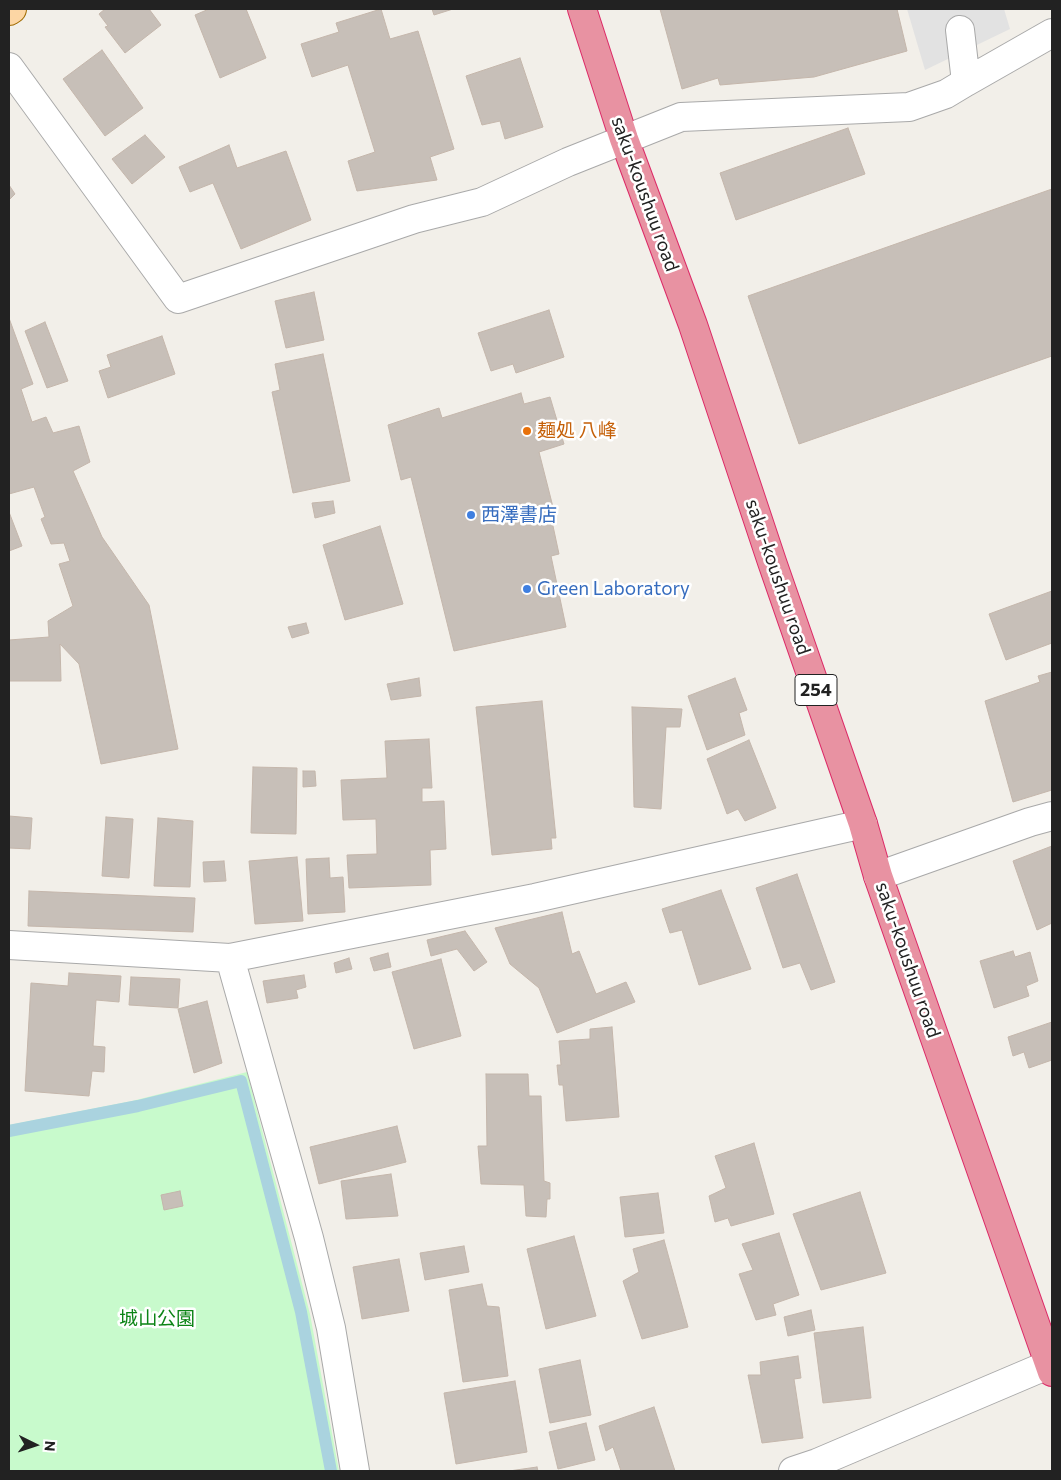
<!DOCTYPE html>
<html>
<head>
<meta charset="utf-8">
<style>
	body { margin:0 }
	#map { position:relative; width:1061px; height:1480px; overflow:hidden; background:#f2efe9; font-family:Commissioner,sans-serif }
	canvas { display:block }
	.frame { position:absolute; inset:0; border:10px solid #222; pointer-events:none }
	.north { position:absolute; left:10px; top:1420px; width:50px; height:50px; -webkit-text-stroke:4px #fff; paint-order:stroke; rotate:94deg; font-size:14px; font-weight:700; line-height:20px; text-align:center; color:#222 }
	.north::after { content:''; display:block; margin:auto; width:18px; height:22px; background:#222; clip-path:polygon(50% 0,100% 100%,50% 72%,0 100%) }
</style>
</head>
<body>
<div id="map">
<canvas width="1061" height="1480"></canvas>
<div class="frame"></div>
<div class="north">N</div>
</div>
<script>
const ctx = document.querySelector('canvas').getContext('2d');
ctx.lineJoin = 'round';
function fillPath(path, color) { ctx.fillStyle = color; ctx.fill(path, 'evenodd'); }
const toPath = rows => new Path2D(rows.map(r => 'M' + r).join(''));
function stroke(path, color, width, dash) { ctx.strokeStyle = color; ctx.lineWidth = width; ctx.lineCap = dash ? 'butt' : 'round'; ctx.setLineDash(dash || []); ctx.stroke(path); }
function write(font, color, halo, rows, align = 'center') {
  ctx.font = font + ' Commissioner,"Noto Sans JP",sans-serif'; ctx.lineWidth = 5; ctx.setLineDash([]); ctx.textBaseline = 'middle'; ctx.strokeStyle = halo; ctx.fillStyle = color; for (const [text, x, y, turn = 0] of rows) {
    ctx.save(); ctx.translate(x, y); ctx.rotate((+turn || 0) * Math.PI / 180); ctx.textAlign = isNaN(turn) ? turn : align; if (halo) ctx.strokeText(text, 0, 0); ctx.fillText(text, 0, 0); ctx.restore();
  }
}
fillPath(toPath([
	[247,1072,310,1314,339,1471,9,1471,9,1125,132,1101]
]), '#c8facc');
fillPath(toPath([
	[907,9,1004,9,1010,29,925,70]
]), '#e2e2e2');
stroke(toPath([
	[9,1131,138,1106,241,1081,301,1312,331,1471]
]), '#aad3df', 12);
const building = toPath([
	[105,9,149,9,161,25,125,53,105,27,108,26,99,14,105,9],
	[209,9,246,9,266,58,220,78,195,15,209,9],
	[381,9,390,39,418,31,454,149,430,157,437,180,357,191,348,161,375,152,348,65,312,77,301,44,339,32,336,23,381,9],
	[432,9,453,9,434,15,432,9],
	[660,9,897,9,907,51,814,77,720,85,718,78,682,89,660,9],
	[102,50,143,108,105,136,63,79,102,50],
	[520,58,543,127,505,139,500,121,482,125,466,76,520,58],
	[848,128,865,174,736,220,720,173,848,128],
	[145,135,165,157,132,184,112,159,145,135],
	[229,145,237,168,286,151,311,220,241,249,213,183,190,192,179,167,229,145],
	[9,185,15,194,9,200,9,185],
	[1052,189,1052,356,799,444,748,296,1052,189],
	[314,292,324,340,286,348,275,301,314,292],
	[549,310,564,357,516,373,513,364,491,371,478,333,549,310],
	[9,318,33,384,21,389,32,422,46,417,53,433,79,426,90,462,73,471,102,537,149,605,178,749,101,764,79,664,60,644,61,681,9,681,9,640,49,637,48,621,73,606,59,564,70,561,64,543,51,544,41,519,45,517,34,487,9,494,9,318],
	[45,322,68,381,47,388,25,331,45,322],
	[162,336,175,374,108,398,99,371,111,367,107,355,162,336],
	[323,354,350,481,293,493,272,392,280,390,275,364,323,354],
	[521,393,524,404,550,397,564,444,539,452,554,511,550,512,559,554,551,556,566,627,454,651,411,477,401,480,388,425,439,408,442,418,521,393],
	[333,501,335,513,315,518,312,503,333,501],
	[9,512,22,546,9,551,9,512],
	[380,526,403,604,345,620,323,545,380,526],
	[1052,591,1052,643,1006,660,989,614,1052,591],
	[306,623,309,633,292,638,288,627,306,623],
	[1052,672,1052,790,1013,802,985,701,1040,682,1038,676,1052,672],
	[419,678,421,696,391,700,387,684,419,678],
	[735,678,747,710,739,713,745,735,707,750,688,696,735,678],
	[542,701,556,838,551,838,552,849,492,855,476,707,542,701],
	[632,707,682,709,680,727,666,727,661,809,634,807,632,707],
	[429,739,432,788,422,788,422,802,444,801,446,849,430,850,431,885,349,888,347,855,377,854,376,819,343,820,341,780,387,778,385,741,429,739],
	[749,740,776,808,745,821,738,809,727,814,707,759,749,740],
	[253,767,297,768,296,834,251,833,253,767],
	[303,771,315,771,316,786,303,787,303,771],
	[9,816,32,818,30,849,9,848,9,816],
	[106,817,133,819,129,878,102,876,106,817],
	[158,818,193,821,190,887,154,886,158,818],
	[1052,846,1052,923,1037,930,1013,861,1052,846],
	[297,857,303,921,255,924,249,861,297,857],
	[329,858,330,878,343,877,345,912,308,914,306,859,329,858],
	[224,861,226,881,204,882,203,862,224,861],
	[797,874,835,982,811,990,800,963,783,968,756,888,797,874],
	[721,890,751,969,699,985,682,930,670,933,662,909,721,890],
	[29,891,195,898,193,932,28,926,29,891],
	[562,912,572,954,579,951,596,994,626,982,635,1002,557,1033,539,988,510,964,495,928,562,912],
	[465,931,487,962,474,971,457,949,431,956,427,940,465,931],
	[1013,951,1015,957,1030,952,1038,981,1026,986,1029,996,994,1008,980,961,1013,951],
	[388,953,391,967,374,971,370,958,388,953],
	[349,958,352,969,336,973,334,963,349,958],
	[441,959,461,1036,414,1049,392,972,441,959],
	[69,973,121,976,119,1002,96,1000,93,1046,105,1047,104,1072,92,1071,89,1096,25,1091,31,983,68,986,69,973],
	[304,975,306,987,296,990,298,998,267,1003,263,981,304,975],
	[131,977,180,979,178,1008,129,1005,131,977],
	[207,1001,222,1063,194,1073,178,1009,207,1001],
	[1052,1022,1052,1060,1029,1068,1024,1052,1013,1056,1008,1037,1052,1022],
	[612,1027,619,1117,566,1121,563,1085,559,1085,557,1065,561,1065,559,1041,590,1039,590,1029,612,1027],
	[486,1074,528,1074,529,1096,541,1096,544,1181,550,1183,550,1199,547,1199,546,1217,526,1216,524,1185,481,1184,478,1146,487,1146,486,1074],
	[397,1126,406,1162,319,1184,310,1147,397,1126],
	[754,1143,774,1214,731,1226,728,1218,715,1222,709,1196,726,1188,715,1156,754,1143],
	[391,1174,398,1216,346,1219,341,1181,391,1174],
	[180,1191,183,1206,164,1210,161,1195,180,1191],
	[860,1192,886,1273,821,1290,793,1214,860,1192],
	[658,1193,664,1233,625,1237,620,1197,658,1193],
	[779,1233,799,1295,773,1304,776,1315,756,1320,739,1274,753,1270,742,1244,779,1233],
	[574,1236,596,1316,546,1329,527,1249,574,1236],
	[664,1240,688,1327,642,1339,623,1281,639,1272,633,1249,664,1240],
	[464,1246,469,1272,425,1280,420,1253,464,1246],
	[399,1259,409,1311,362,1319,353,1267,399,1259],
	[482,1284,487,1306,499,1307,508,1376,463,1382,449,1290,482,1284],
	[811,1310,815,1330,788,1336,784,1317,811,1310],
	[863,1327,871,1398,823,1403,814,1333,863,1327],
	[798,1356,801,1378,794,1379,803,1438,762,1443,748,1375,761,1375,760,1362,798,1356],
	[580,1360,591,1415,550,1423,539,1369,580,1360],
	[515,1381,527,1452,456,1464,444,1393,515,1381],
	[654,1407,675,1471,621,1471,613,1447,606,1451,599,1426,654,1407],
	[586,1423,595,1460,558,1469,549,1432,586,1423],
	[537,1467,538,1471,509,1471,537,1467]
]);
fillPath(building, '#c7bfb8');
stroke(building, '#c4b6ab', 1);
const minor = toPath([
	[9,67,178,299,414,219,482,202,568,162,681,117,909,107,946,94,966,82,960,30],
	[966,82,1052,33],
	[878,876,1030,822,1052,816],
	[9,945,230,958,535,898,863,824],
	[230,958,309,1238,331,1328,355,1471],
	[793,1471,817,1463,1050,1364]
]);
const major = toPath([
	[9,11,12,9]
]);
const highway = toPath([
	[582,9,624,139,693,325,772,562,863,824,878,876,1052,1372]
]);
stroke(minor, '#a9a9a9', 30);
stroke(major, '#a06b00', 30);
stroke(highway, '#dc2a67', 30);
stroke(minor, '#fff', 28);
stroke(major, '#fcd6a4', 28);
stroke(highway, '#e892a2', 28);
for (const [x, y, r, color] of [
	[527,431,5,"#e8710a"],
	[471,515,5,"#3f7fe0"],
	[527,589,5,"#3f7fe0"]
]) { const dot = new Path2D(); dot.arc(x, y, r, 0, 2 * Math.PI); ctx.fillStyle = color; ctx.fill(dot); stroke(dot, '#fff', 2); }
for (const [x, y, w] of [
	[816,690,42]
]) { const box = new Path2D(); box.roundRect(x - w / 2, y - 15.5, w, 31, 4); ctx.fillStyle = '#fff'; ctx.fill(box); stroke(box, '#222', 1); }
write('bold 18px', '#222', null, [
	["254",816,690]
]);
write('19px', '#222', '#fff', [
	["saku-koushuu road",645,194,70],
	["saku-koushuu road",778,577,71],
	["saku-koushuu road",908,960,71]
]);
write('19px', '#c56008', '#fff', [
	["麺処 八峰",537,431]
], 'left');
write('19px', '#366cbe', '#fff', [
	["西澤書店",481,515],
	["Green Laboratory",537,589]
], 'left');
write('19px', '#0c8416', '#fff', [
	["城山公園",157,1319]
]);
</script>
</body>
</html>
